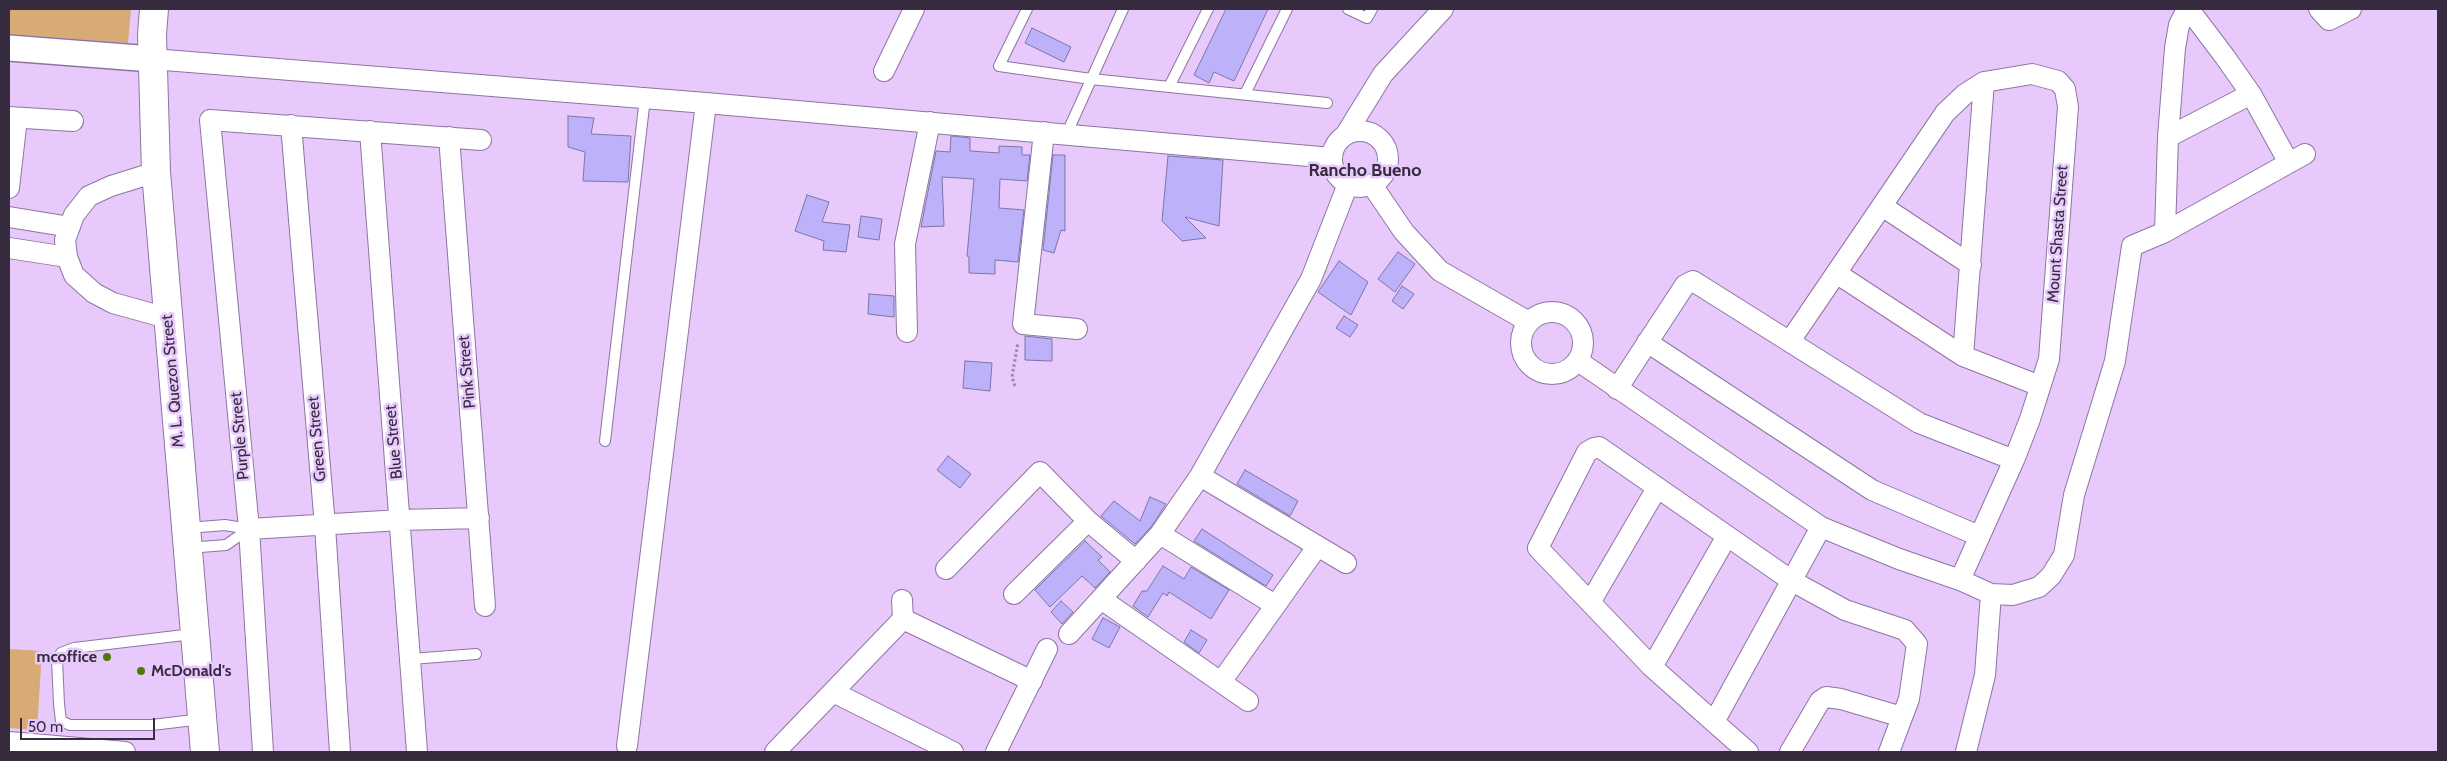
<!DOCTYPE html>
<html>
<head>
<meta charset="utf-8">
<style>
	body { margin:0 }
	#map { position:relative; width:2447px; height:761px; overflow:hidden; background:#e7c9fc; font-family:Cabin,sans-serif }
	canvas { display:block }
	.frame { position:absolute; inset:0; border:10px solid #372b3f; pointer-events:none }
	.scale { position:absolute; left:20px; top:718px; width:135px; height:22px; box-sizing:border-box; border:2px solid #372b3f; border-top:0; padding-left:6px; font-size:15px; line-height:18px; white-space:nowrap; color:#372b3f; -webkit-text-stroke:4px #e7c9fc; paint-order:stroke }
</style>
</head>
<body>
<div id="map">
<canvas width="2447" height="761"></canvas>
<div class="frame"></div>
<div class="scale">50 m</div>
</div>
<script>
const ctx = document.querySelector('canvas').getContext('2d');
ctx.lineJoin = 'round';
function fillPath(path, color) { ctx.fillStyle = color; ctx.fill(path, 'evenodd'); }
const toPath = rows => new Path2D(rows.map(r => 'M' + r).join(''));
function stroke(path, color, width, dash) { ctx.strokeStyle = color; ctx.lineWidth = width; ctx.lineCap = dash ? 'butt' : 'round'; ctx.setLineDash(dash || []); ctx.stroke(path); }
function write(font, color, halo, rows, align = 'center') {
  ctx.font = font + ' Cabin,sans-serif'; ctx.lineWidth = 5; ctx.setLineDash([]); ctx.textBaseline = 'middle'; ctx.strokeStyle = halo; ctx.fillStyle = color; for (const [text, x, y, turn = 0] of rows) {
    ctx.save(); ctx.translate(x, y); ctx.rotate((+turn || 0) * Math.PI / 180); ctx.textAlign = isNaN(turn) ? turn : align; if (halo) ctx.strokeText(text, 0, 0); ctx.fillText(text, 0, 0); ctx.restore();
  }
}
fillPath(toPath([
	[9,9,131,9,128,43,9,34],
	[9,649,42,651,37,730,9,728]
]), '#d8aa74');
const building = toPath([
	[1226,9,1268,9,1234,81,1214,72,1209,83,1194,75,1226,9],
	[1032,28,1071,47,1064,62,1025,43,1032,28],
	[568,116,594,118,591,134,631,136,628,182,583,181,585,152,568,147,568,116],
	[951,136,970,138,970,151,999,153,999,146,1022,147,1022,155,1030,155,1027,181,1000,179,999,208,1024,210,1018,262,995,260,995,274,969,273,969,257,967,256,974,179,942,177,944,226,921,227,936,151,950,152,951,136],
	[1053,155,1065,155,1065,231,1061,230,1054,253,1043,250,1053,155],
	[1168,156,1223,160,1219,226,1185,217,1206,238,1182,241,1162,221,1168,156],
	[807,195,829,202,822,222,850,225,846,252,823,250,824,241,795,231,807,195],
	[861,216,882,219,879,240,858,237,861,216],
	[1398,252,1415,264,1395,292,1378,279,1398,252],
	[1339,261,1368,282,1351,315,1318,292,1339,261],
	[1402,286,1414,294,1403,309,1392,301,1402,286],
	[869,294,894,296,894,317,868,314,869,294],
	[1344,316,1358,325,1350,337,1336,328,1344,316],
	[1025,336,1052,339,1052,361,1025,360,1025,336],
	[965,361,992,363,990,391,963,388,965,361],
	[948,456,971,474,960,488,937,470,948,456],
	[1245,470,1298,501,1290,516,1237,484,1245,470],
	[1150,497,1166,504,1151,527,1135,544,1101,516,1114,501,1140,521,1150,497],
	[1202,529,1273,575,1266,586,1194,541,1202,529],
	[1085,541,1102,557,1098,560,1110,572,1095,588,1082,576,1050,607,1035,590,1085,541],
	[1163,566,1184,579,1191,567,1229,590,1211,619,1169,592,1167,596,1163,593,1148,617,1133,606,1142,591,1147,591,1163,566],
	[1061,601,1073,612,1062,624,1051,612,1061,601],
	[1103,618,1120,627,1109,648,1092,639,1103,618],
	[1191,630,1207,640,1199,653,1184,642,1191,630]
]);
fillPath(building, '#bdb2fa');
stroke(building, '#7d75a8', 1);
const service = toPath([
	[1027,9,999,66,1091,79,1327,103],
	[1348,9,1367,18,1372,9],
	[1170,85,1208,9],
	[1245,94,1287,9],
	[1067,133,1123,9],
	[605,441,645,98],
	[188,528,225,525,249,529],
	[188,548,226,545,249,529],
	[193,634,74,648,61,653,57,659,59,704,61,721,70,725,152,725,202,719],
	[411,659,476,654]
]);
const minor = toPath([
	[2319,9,2329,20,2351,9],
	[152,59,706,103,1332,158],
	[884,71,914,9],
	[1984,82,1963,356,2040,386],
	[9,117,73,121],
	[291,125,325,526,340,752],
	[370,131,417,752],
	'1332 159a28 28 0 1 1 56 0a28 28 0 1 1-56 0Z',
	[1044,132,1023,324,1077,329],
	[1346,134,1383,74,1443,9],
	[449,137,485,606],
	[2168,137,2251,94],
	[156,172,111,186,89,196,74,215,65,240,67,257,74,275,94,293,113,303,167,318],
	[1372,185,1404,232,1440,271,1529,322],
	[9,188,17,118],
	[1882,206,1971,265],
	[9,217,70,227],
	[2165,232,2168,137,2175,48,2179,25,2184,15,2194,16,2225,57,2251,94,2289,163],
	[9,248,67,257],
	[1836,273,1963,356],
	'1521 343a31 31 0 1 1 62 0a31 31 0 1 1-62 0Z',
	[907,332,905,244,930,122],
	[1790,341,1945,113,1965,94,1984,82,2032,74,2058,81,2065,89,2068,107,2049,359,2030,419,2014,460,1960,580],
	[1647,342,1872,490,1979,536],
	[1578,361,1821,527,1899,559,1960,580,1991,594,1985,675,1966,752],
	[1617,389,1685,285,1693,281,1919,423,2014,460],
	[1200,476,1346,563],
	[249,529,401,520,479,518],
	[1160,534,1275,605],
	[946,569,1040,472,1088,521,1136,561],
	[1014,594,1088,521],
	[1991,594,2013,595,2039,587,2051,576,2064,555,2074,495,2115,361,2132,246,2165,232,2305,154],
	[1101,599,1248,701],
	[1591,601,1657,488],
	[903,619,1032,681],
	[1069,634,1160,534,1200,476,1311,279,1348,184],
	[1652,667,1727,536],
	[1221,682,1317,547],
	[833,692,953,752],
	[1714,722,1652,667,1538,548,1587,452,1594,448,1599,447,1792,581,1845,610,1905,630,1917,644,1909,699,1889,752],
	[9,742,125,752],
	[627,746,706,103],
	[263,752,249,529,210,120,481,140],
	[775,752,903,619,902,600],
	[996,752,1047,649],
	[1748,752,1714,722,1821,527],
	[1790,752,1820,701,1826,697,1841,699,1902,717]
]);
const tertiary = toPath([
	[9,48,152,59]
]);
const secondary = toPath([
	[154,9,152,34,156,172,205,752]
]);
stroke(service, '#8f74a3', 12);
stroke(minor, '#8f74a3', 22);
stroke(tertiary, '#8f74a3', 28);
stroke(secondary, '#8f74a3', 30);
stroke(toPath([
	[1015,386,1012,377,1018,342]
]), '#9c86ab', 3, [2.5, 2.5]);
stroke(service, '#fff', 10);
stroke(minor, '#fff', 20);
stroke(tertiary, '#fff', 25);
stroke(secondary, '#fff', 28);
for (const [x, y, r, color] of [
	[107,657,5,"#4d7b02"],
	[141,671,5,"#4d7b02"]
]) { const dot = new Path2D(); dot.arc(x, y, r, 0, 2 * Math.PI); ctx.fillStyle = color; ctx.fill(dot); stroke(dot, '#e7c9fc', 2); }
write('16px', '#372b3f', '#e7c9fc', [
	["Mount Shasta Street",2058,234,-86],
	["Pink Street",467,372,-95],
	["M. L. Quezon Street",173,381,-95],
	["Purple Street",240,436,-95],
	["Green Street",317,439,-95],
	["Blue Street",394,442,-95]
]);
write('bold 16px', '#372b3f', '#e7c9fc', [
	["mcoffice",97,657],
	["McDonald's",151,671,"left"]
], 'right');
write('bold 18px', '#372b3f', '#e7c9fc', [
	["Rancho Bueno",1365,171]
]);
</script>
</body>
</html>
